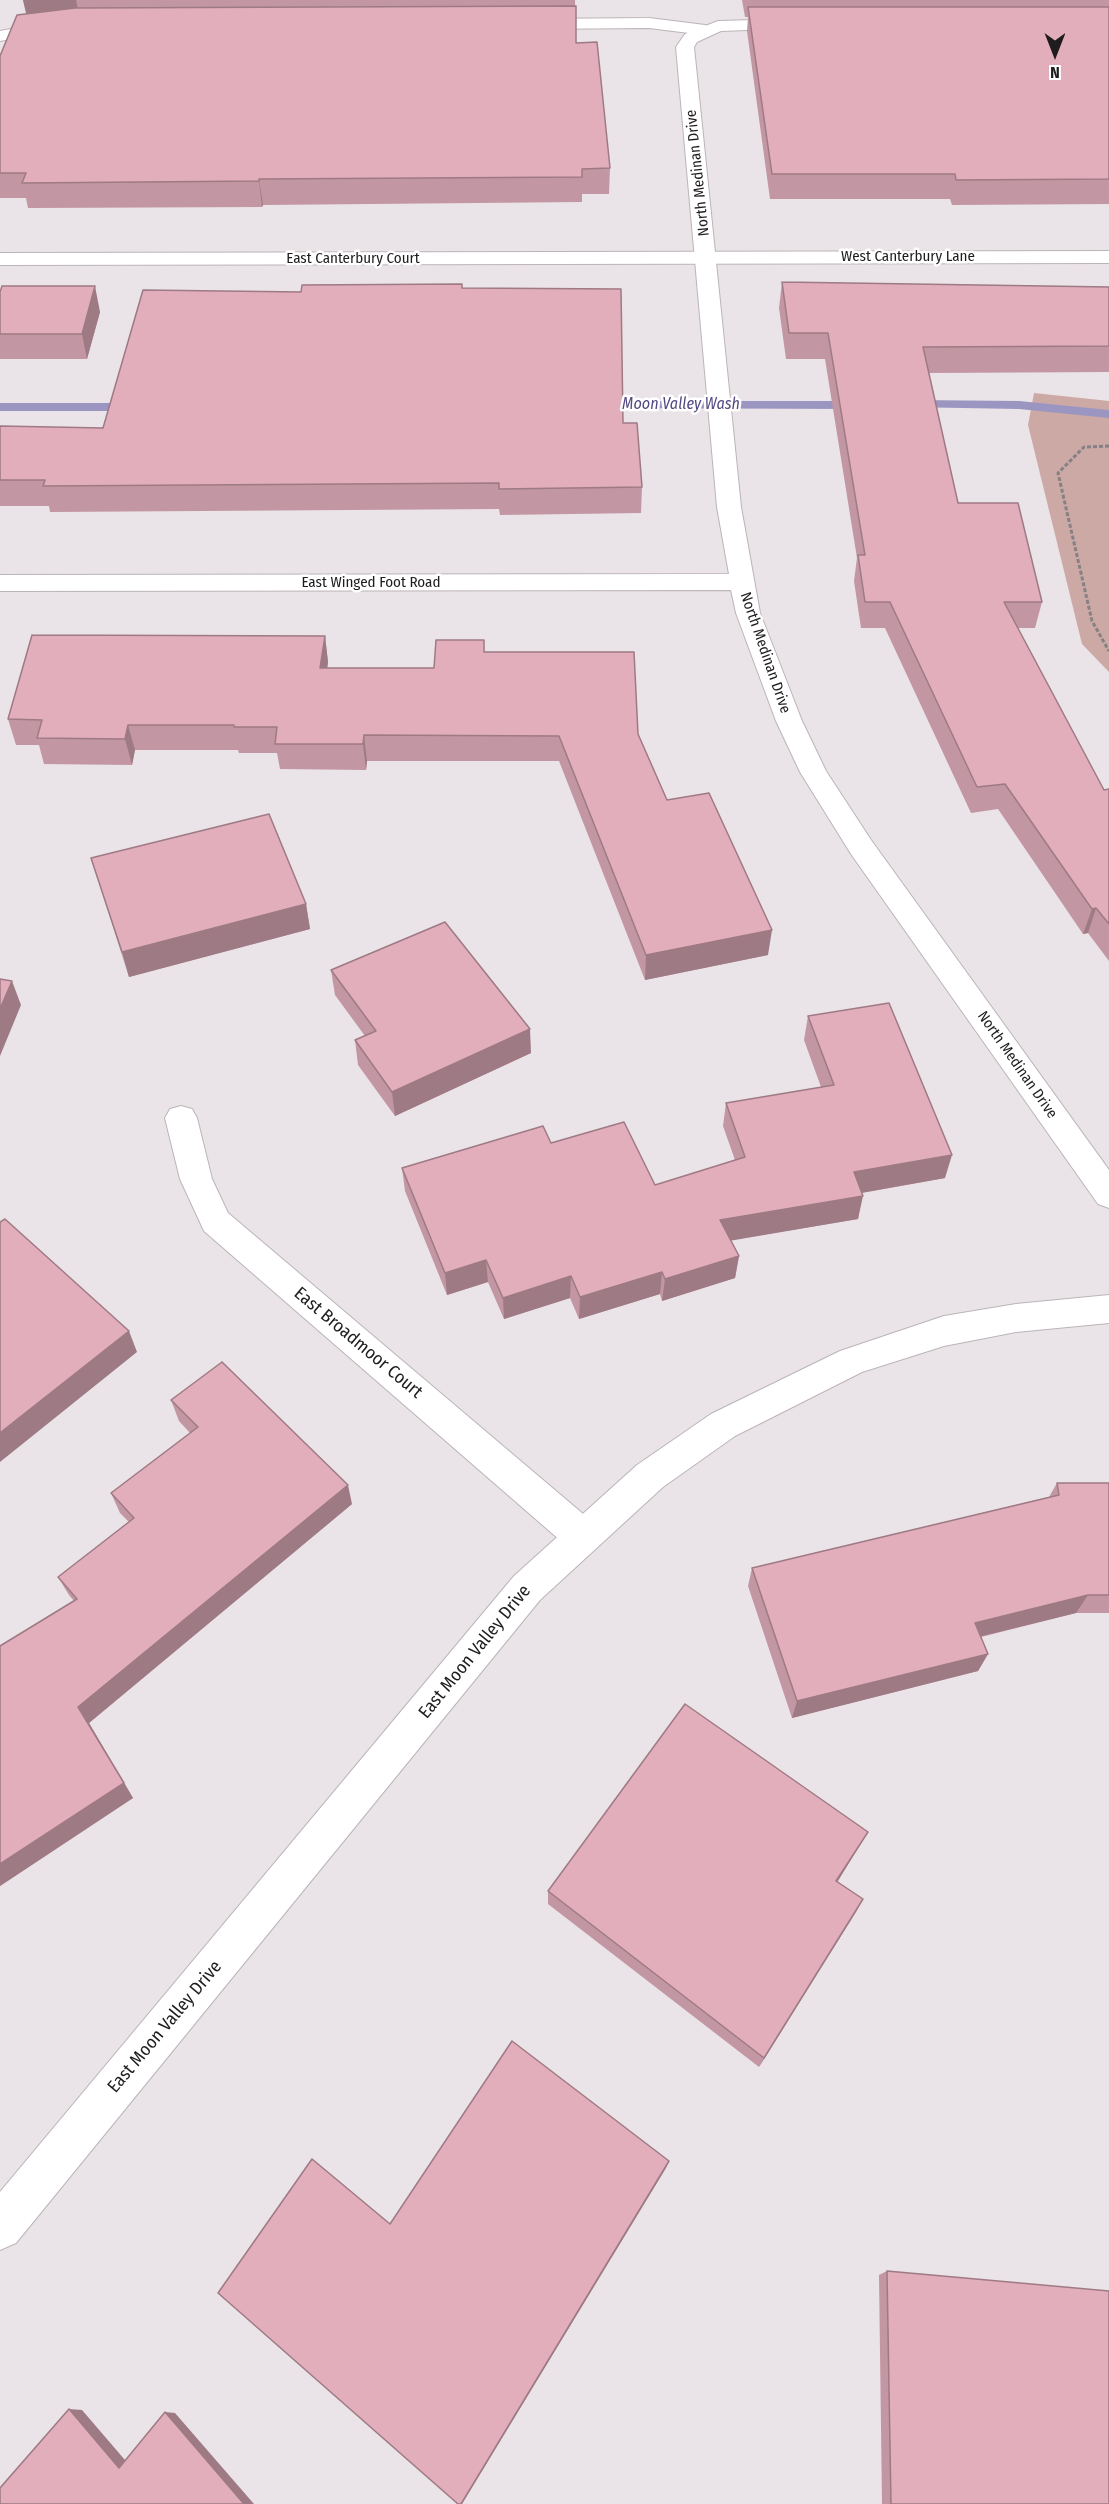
<!DOCTYPE html>
<html>
<head>
<meta charset="utf-8">
<style>
	body { margin:0 }
	#map { position:relative; width:1109px; height:2504px; overflow:hidden; background:#eae3e8; font-family:"Fira Sans Condensed",sans-serif }
	canvas { display:block }
	.north { position:absolute; left:1025px; top:24px; width:60px; height:60px; -webkit-text-stroke:4px #fff; paint-order:stroke; rotate:180deg; font-size:16px; font-weight:700; line-height:24px; text-align:center; color:#1f1c1e }
	.north::after { content:''; display:block; margin:auto; width:21px; height:27px; background:#1f1c1e; clip-path:polygon(50% 0,100% 100%,50% 72%,0 100%) }
</style>
</head>
<body>
<div id="map">
<canvas width="1109" height="2504"></canvas>
<div class="north">N</div>
</div>
<script>
const ctx = document.querySelector('canvas').getContext('2d');
ctx.lineJoin = 'round';
function fillPath(path, color) { ctx.fillStyle = color; ctx.fill(path, 'evenodd'); }
const toPath = rows => new Path2D(rows.map(r => 'M' + r).join(''));
function stroke(path, color, width, dash) { ctx.strokeStyle = color; ctx.lineWidth = width; ctx.lineCap = dash ? 'butt' : 'round'; ctx.setLineDash(dash || []); ctx.stroke(path); }
function write(font, color, halo, rows, align = 'center') {
  ctx.font = font + ' "Fira Sans Condensed",sans-serif'; ctx.lineWidth = 5; ctx.setLineDash([]); ctx.textBaseline = 'middle'; ctx.strokeStyle = halo; ctx.fillStyle = color; for (const [text, x, y, turn = 0] of rows) {
    ctx.save(); ctx.translate(x, y); ctx.rotate((+turn || 0) * Math.PI / 180); ctx.textAlign = isNaN(turn) ? turn : align; if (halo) ctx.strokeText(text, 0, 0); ctx.fillText(text, 0, 0); ctx.restore();
  }
}
fillPath(toPath([
	[1034,393,1109,401,1109,672,1082,644,1028,425]
]), '#cda9a6');
fillPath(toPath([
	[911,400,1019,401,1109,410,1109,418,1019,409,907,407,905,404,911,400],
	[599,401,856,401,862,405,856,409,595,408,595,402,599,401],
	[0,403,133,403,139,407,133,411,0,411,0,403]
]), '#9b95c1');
const street = toPath([
	[649,18,705,25,714,30,705,35,649,28,531,29,522,24,531,19,649,18],
	[53,21,59,22,62,26,59,30,0,41,0,31,53,21],
	[1109,251,1109,263,0,265,0,253,1109,251],
	[181,1106,192,1109,197,1118,212,1179,228,1213,595,1524,600,1536,595,1548,582,1553,569,1548,204,1231,180,1179,165,1118,170,1109,181,1106]
]);
const secondary = toPath([
	[792,19,801,24,798,28,721,31,697,42,694,47,741,507,760,613,802,721,826,771,871,840,1109,1170,1109,1208,1098,1204,851,854,800,772,776,721,736,613,731,590,0,591,0,575,729,574,717,507,676,47,685,34,718,21,792,19],
	[1109,1295,1109,1323,1016,1332,944,1346,862,1372,735,1436,663,1487,540,1600,16,2243,0,2250,0,2192,514,1576,637,1465,711,1414,840,1351,944,1316,1016,1304,1109,1295]
]);
stroke(street, '#bbb4b8', 2);
stroke(secondary, '#bbb4b8', 2);
stroke(toPath([
	[1109,446,1084,447,1058,473,1092,621,1109,651]
]), '#868184', 3, [4, 2]);
fillPath(street, '#fff');
fillPath(secondary, '#fff');
fillPath(toPath([
	[23,0,575,0,576,43,610,168,609,194,582,194,582,202,263,205,262,207,28,208,26,198,0,198,0,56,26,14],
	[742,0,1109,0,1109,204,952,205,950,199,770,199,747,31,748,17,745,17],
	[782,282,1109,287,1109,372,929,373,958,503,1042,602,1035,628,1018,628,1104,790,1109,789,1109,961,1088,933,1083,934,998,809,971,813,885,628,861,628,854,581,857,558,825,359,786,359,779,308],
	[462,288,623,423,642,487,641,513,500,515,499,509,50,512,49,506,0,506,0,426,103,428,301,292],
	[0,292,100,312,87,359,0,359],
	[325,636,328,662,327,668,434,668,485,652,638,734,667,800,768,955,645,980,559,761,367,761,366,770,280,769,277,753,239,753,238,750,135,750,132,765,44,764,39,745,16,745,8,719],
	[91,858,306,904,310,929,129,977],
	[331,970,531,1053,395,1116,358,1065,355,1040,365,1036,335,995],
	[808,1016,945,1178,862,1193,858,1219,731,1240,739,1256,735,1278,662,1301,660,1294,579,1319,570,1298,504,1319,488,1282,447,1295,405,1191,402,1168,551,1143,655,1185,735,1160,723,1126,726,1103,821,1087,804,1040],
	[171,1400,352,1504,89,1723,133,1798,0,1886,0,1646,74,1601,69,1595,58,1577,129,1522,120,1513,111,1493,190,1433,179,1421],
	[1057,1483,1109,1483,1109,1613,1076,1613,981,1637,988,1654,978,1671,792,1718,748,1586,752,1568,1049,1497],
	[860,1845,837,1881,863,1899,759,2067,548,1904,548,1891],
	[887,2271,1109,2504,882,2504,879,2275]
]), '#c296a2');
fillPath(toPath([
	[23,0,76,0,80,18,29,24],
	[259,179,263,205,262,207,259,181],
	[95,286,100,312,87,359,82,334],
	[325,636,328,662,324,694,320,668],
	[128,725,135,750,132,765,125,739],
	[364,735,367,761,366,770,363,744],
	[306,904,310,929,129,977,122,952],
	[1096,908,1088,933,1083,934,1092,909],
	[772,930,768,955,645,980,646,955],
	[12,981,21,1005,0,1056,0,1009],
	[530,1029,531,1053,395,1116,392,1092],
	[952,1155,945,1178,849,1195,854,1172],
	[863,1196,858,1219,717,1243,720,1220],
	[739,1256,735,1278,662,1301,665,1279],
	[486,1260,488,1282,447,1295,445,1273],
	[662,1272,660,1294,579,1319,580,1297],
	[571,1276,570,1298,504,1319,503,1298],
	[129,1331,137,1352,0,1462,0,1433],
	[348,1485,352,1504,89,1723,133,1798,0,1886,0,1864,78,1707],
	[1088,1595,1076,1613,966,1640,975,1623],
	[988,1654,978,1671,792,1718,797,1701],
	[868,1832,860,1845,830,1894,836,1881],
	[863,1899,856,1912,759,2067,764,2058],
	[669,2161,666,2168,462,2504,461,2504],
	[69,2409,82,2410,131,2467,119,2468],
	[165,2412,175,2413,254,2504,244,2504]
]), '#9e7a84');
const building = toPath([
	[576,6,576,43,597,42,610,168,582,169,582,177,259,179,259,181,22,183,26,173,0,173,0,56,17,15,75,8,576,6],
	[748,7,1109,7,1109,179,956,180,955,174,772,174,748,7],
	[782,282,1109,287,1109,346,923,347,958,503,1018,503,1042,602,1004,602,1104,790,1109,789,1109,924,1096,908,1092,909,1005,784,977,787,890,602,865,602,858,555,865,555,828,333,789,333,782,282],
	[462,284,462,288,621,289,623,423,637,423,642,487,499,489,499,483,43,486,45,480,0,480,0,426,103,428,143,290,301,292,302,285,462,284],
	[2,286,95,286,82,334,0,334,0,292,2,286],
	[32,635,325,636,320,668,434,668,436,640,484,640,484,652,634,652,638,734,667,800,709,793,772,930,646,955,559,736,364,735,363,744,275,744,277,727,234,727,234,725,128,725,125,739,37,738,42,720,8,719,32,635],
	[269,814,306,904,122,952,91,858,269,814],
	[445,922,530,1029,392,1092,355,1040,376,1031,331,970,445,922],
	[0,979,12,981,0,1009,0,979],
	[889,1003,952,1155,854,1172,863,1196,720,1220,739,1256,665,1279,662,1272,580,1297,571,1276,503,1298,486,1260,445,1273,402,1168,543,1126,551,1143,624,1122,655,1185,745,1157,726,1103,834,1085,808,1016,889,1003],
	[5,1219,129,1331,0,1433,0,1222,5,1219],
	[222,1362,348,1485,78,1707,124,1783,0,1864,0,1646,77,1599,58,1577,134,1518,111,1493,198,1427,171,1400,222,1362],
	[1057,1483,1109,1483,1109,1595,1088,1595,975,1623,988,1654,797,1701,752,1568,1059,1495,1057,1483],
	[685,1704,868,1832,836,1881,863,1899,764,2058,548,1891,685,1704],
	[512,2041,669,2161,461,2504,458,2504,218,2293,312,2159,390,2224,512,2041],
	[887,2271,1109,2291,1109,2504,891,2504,887,2271],
	[69,2409,119,2468,165,2412,244,2504,0,2504,0,2488,69,2409]
]);
fillPath(building, '#e2aebc');
stroke(building, '#9e7a84', 1.5);
write('15px', '#1f1c1e', '#fff', [
	["North Medinan Drive",698,173,-96],
	["West Canterbury Lane",908,257],
	["East Canterbury Court",353,259],
	["East Winged Foot Road",371,583],
	["North Medinan Drive",765,653,71],
	["North Medinan Drive",1017,1065,55]
]);
write('italic 16px', '#534882', '#fff', [
	["Moon Valley Wash",681,405]
]);
write('18px', '#1f1c1e', '#fff', [
	["East Broadmoor Court",358,1343,40],
	["East Moon Valley Drive",475,1652,-51],
	["East Moon Valley Drive",165,2027,-50]
]);
</script>
</body>
</html>
